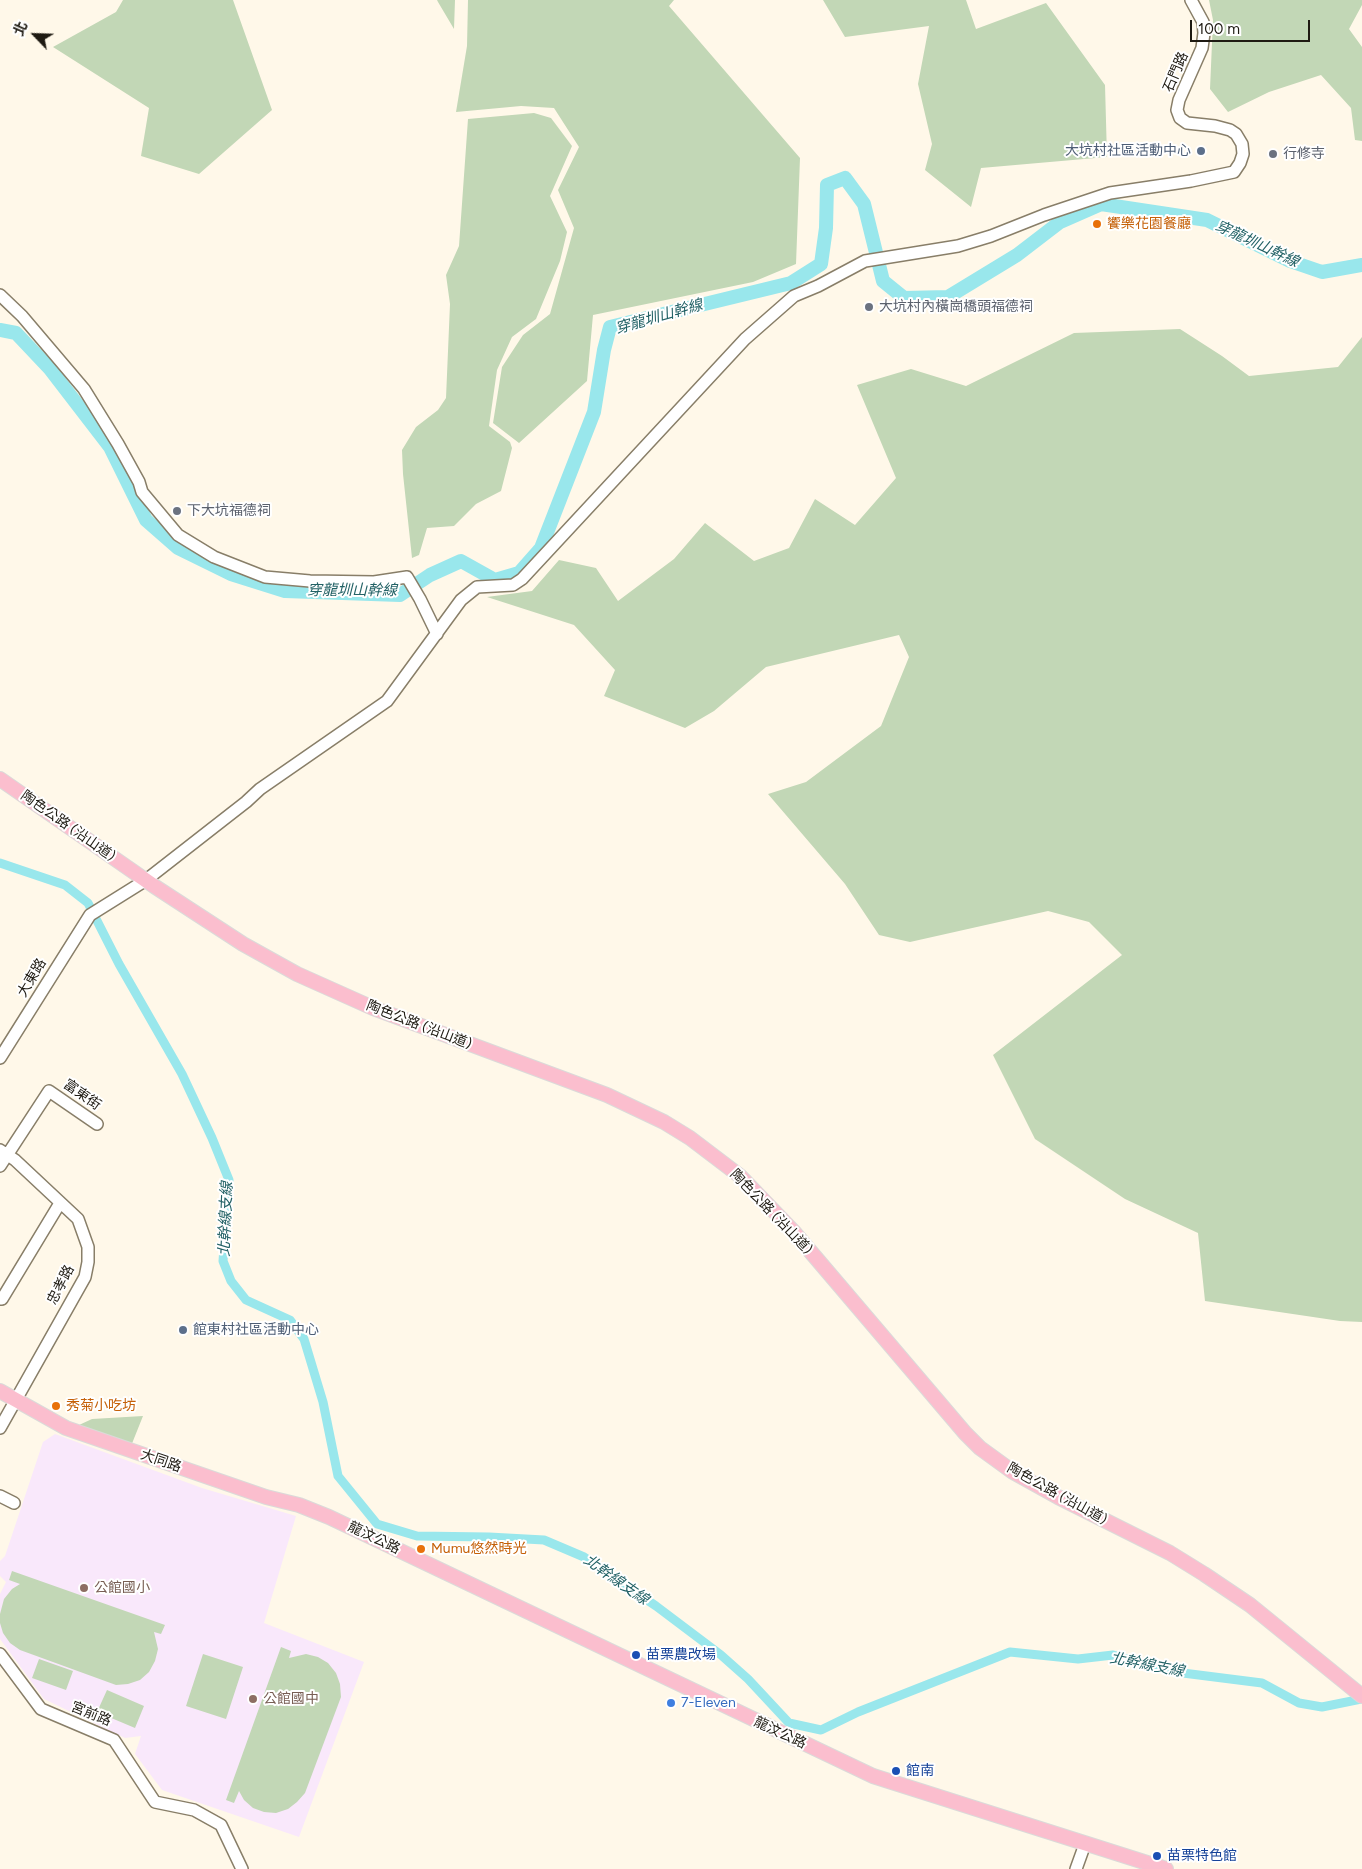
<!DOCTYPE html>
<html>
<head>
<meta charset="utf-8">
<style>
	body { margin:0 }
	#map { position:relative; width:1362px; height:1869px; overflow:hidden; background:#fff8e9; font-family:Figtree,"Noto Sans TC",sans-serif }
	canvas { display:block }
	.north { position:absolute; left:10px; top:10px; width:50px; height:50px; -webkit-text-stroke:4px #fff; paint-order:stroke; rotate:294deg; font-size:14px; font-weight:700; line-height:20px; text-align:center; color:#1e1a12 }
	.north::after { content:''; display:block; margin:auto; width:18px; height:22px; background:#1e1a12; clip-path:polygon(50% 0,100% 100%,50% 72%,0 100%) }
	.scale { position:absolute; left:1190px; top:20px; width:120px; height:22px; box-sizing:border-box; border:2px solid #1e1a12; border-top:0; padding-left:6px; font-size:15px; line-height:18px; white-space:nowrap; color:#1e1a12; -webkit-text-stroke:4px #fff; paint-order:stroke }
</style>
</head>
<body>
<div id="map">
<canvas width="1362" height="1869"></canvas>
<div class="north">北</div>
<div class="scale">100 m</div>
</div>
<script>
const ctx = document.querySelector('canvas').getContext('2d');
ctx.lineJoin = 'round';
function fillPath(path, color) { ctx.fillStyle = color; ctx.fill(path, 'evenodd'); }
const toPath = rows => new Path2D(rows.map(r => 'M' + r).join(''));
function stroke(path, color, width, dash) { ctx.strokeStyle = color; ctx.lineWidth = width; ctx.lineCap = dash ? 'butt' : 'round'; ctx.setLineDash(dash || []); ctx.stroke(path); }
function write(font, color, halo, rows, align = 'center') {
  ctx.font = font + ' Figtree,"Noto Sans TC",sans-serif'; ctx.lineWidth = 4; ctx.setLineDash([]); ctx.textBaseline = 'middle'; ctx.strokeStyle = halo; ctx.fillStyle = color; for (const [text, x, y, turn = 0] of rows) {
    ctx.save(); ctx.translate(x, y); ctx.rotate((+turn || 0) * Math.PI / 180); ctx.textAlign = isNaN(turn) ? turn : align; if (halo) ctx.strokeText(text, 0, 0); ctx.fillText(text, 0, 0); ctx.restore();
  }
}
fillPath(toPath([
	[55,1434,202,1488,296,1516,264,1623,364,1662,299,1837,162,1790,135,1754,141,1736,125,1738,44,1699,0,1639,0,1594,6,1582,0,1576,0,1561,5,1556,43,1442]
]), '#f9e8fb');
fillPath(toPath([
	[123,0,233,0,272,110,199,174,141,156,149,108,53,47,116,12],
	[437,0,455,0,454,29,438,2],
	[468,0,674,0,669,6,800,158,796,264,753,282,593,315,587,381,519,443,493,423,502,367,523,335,550,314,574,228,558,190,579,147,554,108,521,106,456,112,467,46],
	[823,0,966,0,976,29,1046,3,1105,85,1107,157,981,168,971,207,925,170,932,144,918,84,929,26,845,37],
	[1209,0,1362,0,1362,5,1349,29,1362,47,1362,141,1355,140,1351,108,1321,75,1269,92,1228,112,1210,89,1213,20],
	[534,113,551,118,572,146,550,196,567,232,560,261,536,319,512,337,497,370,489,426,510,442,512,448,501,491,476,504,454,526,427,528,419,555,412,558,403,474,402,450,416,427,438,410,446,398,450,304,446,275,459,246,468,119],
	[1180,329,1222,356,1249,376,1338,367,1362,337,1362,1322,1340,1321,1205,1301,1198,1233,1125,1199,1035,1139,993,1055,1122,955,1089,922,1048,911,910,942,879,935,845,884,768,794,806,782,881,726,909,657,899,635,766,667,714,711,685,728,604,696,615,670,574,625,487,597,532,591,559,560,596,568,618,601,674,559,705,523,754,561,789,548,815,499,855,525,896,478,857,385,911,369,966,386,1074,333],
	[143,1416,131,1446,113,1440,79,1425,92,1419],
	[12,1571,165,1625,161,1634,154,1632,158,1649,155,1661,149,1672,140,1680,128,1684,116,1685,20,1650,10,1643,3,1633,0,1623,0,1614,4,1599,12,1589,20,1584,9,1580],
	[281,1647,291,1651,289,1658,306,1654,318,1657,328,1663,336,1673,340,1684,341,1697,305,1793,297,1802,288,1809,276,1813,264,1812,253,1808,244,1800,239,1791,234,1803,226,1800],
	[203,1654,243,1667,226,1719,186,1706],
	[39,1659,73,1671,66,1690,32,1678],
	[107,1690,144,1706,135,1728,97,1712]
]), '#c2d7b6');
stroke(toPath([
	[0,863,65,885,88,903,119,964,182,1074,212,1138,229,1180,223,1261,231,1281,246,1300,290,1320,304,1339,323,1402,338,1476,377,1524,417,1536,489,1537,544,1540,584,1557,656,1606,721,1655,748,1679,789,1723,821,1730,858,1712,1010,1652,1078,1659,1113,1655,1175,1672,1262,1683,1299,1703,1322,1707,1362,1699]
]), '#99e7ec', 9);
stroke(toPath([
	[0,330,16,333,50,369,110,447,146,520,178,548,231,574,285,591,400,595,430,575,461,561,495,580,519,573,541,548,594,412,604,350,610,327,791,283,821,264,826,228,827,185,845,178,864,204,883,281,904,298,948,297,1017,255,1060,222,1101,204,1207,220,1290,261,1322,272,1362,265]
]), '#99e7ec', 14);
const minor = toPath([
	[0,295,22,316,84,389,118,444,139,482,142,492,178,535,214,557,265,577,310,581,374,582,407,577,420,599,437,634],
	[0,1058,90,915,146,880,246,802,260,789,387,701,461,600,477,587,513,585,522,579,745,339,794,296,818,286,865,261,958,246,991,236,1044,215,1110,193,1191,181,1234,172,1240,163,1243,154,1242,144,1236,134,1230,130,1215,126,1187,123,1180,118,1177,110,1179,100,1202,48,1204,33,1203,22,1191,0],
	[0,1150,15,1160,78,1219,88,1247,88,1262,85,1277,0,1428],
	[0,1166,49,1091,97,1124],
	[0,1299,2,1299,60,1203],
	[0,1496,14,1503],
	[0,1654,41,1709,114,1740,155,1802,194,1810,221,1825,242,1869],
	[1076,1869,1085,1844]
]);
const major = toPath([
	[0,779,154,886,243,944,297,974,373,1008,607,1095,664,1122,690,1138,740,1176,793,1231,965,1433,980,1448,1013,1472,1058,1497,1170,1553,1204,1574,1250,1605,1362,1696],
	[0,1391,66,1428,266,1497,299,1505,329,1517,873,1776,1166,1869]
]);
stroke(minor, '#887e68', 14);
stroke(major, '#dbdad9', 16);
stroke(minor, '#fff', 11);
stroke(major, '#fbbece', 14);
for (const [x, y, r, color] of [
	[1201,151,5,"#5c6f8a"],
	[1273,154,5,"#6b7280"],
	[1097,224,5,"#e8710a"],
	[869,307,5,"#6b7280"],
	[177,511,5,"#6b7280"],
	[183,1330,5,"#5c6f8a"],
	[56,1406,5,"#e8710a"],
	[421,1549,5,"#e8710a"],
	[84,1588,5,"#8d6e63"],
	[636,1655,5,"#1a4fb4"],
	[253,1699,5,"#8d6e63"],
	[671,1703,5,"#3f7fe0"],
	[896,1771,5,"#1a4fb4"],
	[1157,1856,5,"#1a4fb4"]
]) { const dot = new Path2D(); dot.arc(x, y, r, 0, 2 * Math.PI); ctx.fillStyle = color; ctx.fill(dot); stroke(dot, '#fff', 2); }
write('14px', '#1e1a12', '#fff', [
	["石門路",1176,72,-67],
	["陶色公路 (沿山道)",68,826,35],
	["大東路",32,978,-59],
	["陶色公路 (沿山道)",419,1025,21],
	["富東街",82,1095,35],
	["陶色公路 (沿山道)",771,1212,46],
	["忠孝路",61,1285,-63],
	["大同路",161,1461,19],
	["陶色公路 (沿山道)",1057,1494,29],
	["龍汶公路",374,1538,26],
	["宮前路",91,1714,22],
	["龍汶公路",780,1733,25]
]);
write('14px', '#4e5e75', '#fff', [
	["大坑村社區活動中心",1191,151],
	["館東村社區活動中心",193,1330,"left"]
], 'right');
write('14px', '#5b616d', '#fff', [
	["行修寺",1283,154],
	["大坑村內橫崗橋頭福德祠",879,307],
	["下大坑福德祠",187,511]
], 'left');
write('14px', '#c56008', '#fff', [
	["饗樂花園餐廳",1107,224],
	["秀菊小吃坊",66,1406],
	["Mumu悠然時光",431,1549]
], 'left');
write('14px', '#785e54', '#fff', [
	["公館國小",94,1588],
	["公館國中",263,1699]
], 'left');
write('14px', '#164399', '#fff', [
	["苗栗農改場",646,1655],
	["館南",906,1771],
	["苗栗特色館",1167,1856]
], 'left');
write('14px', '#366cbe', '#fff', [
	["7-Eleven",681,1703]
], 'left');
write('italic 15px', '#236266', '#fff', [
	["穿龍圳山幹線",1257,244,25],
	["穿龍圳山幹線",659,317,-16],
	["穿龍圳山幹線",352,591],
	["北幹線支線",226,1219,-88],
	["北幹線支線",616,1580,35],
	["北幹線支線",1147,1665,11]
]);
</script>
</body>
</html>
